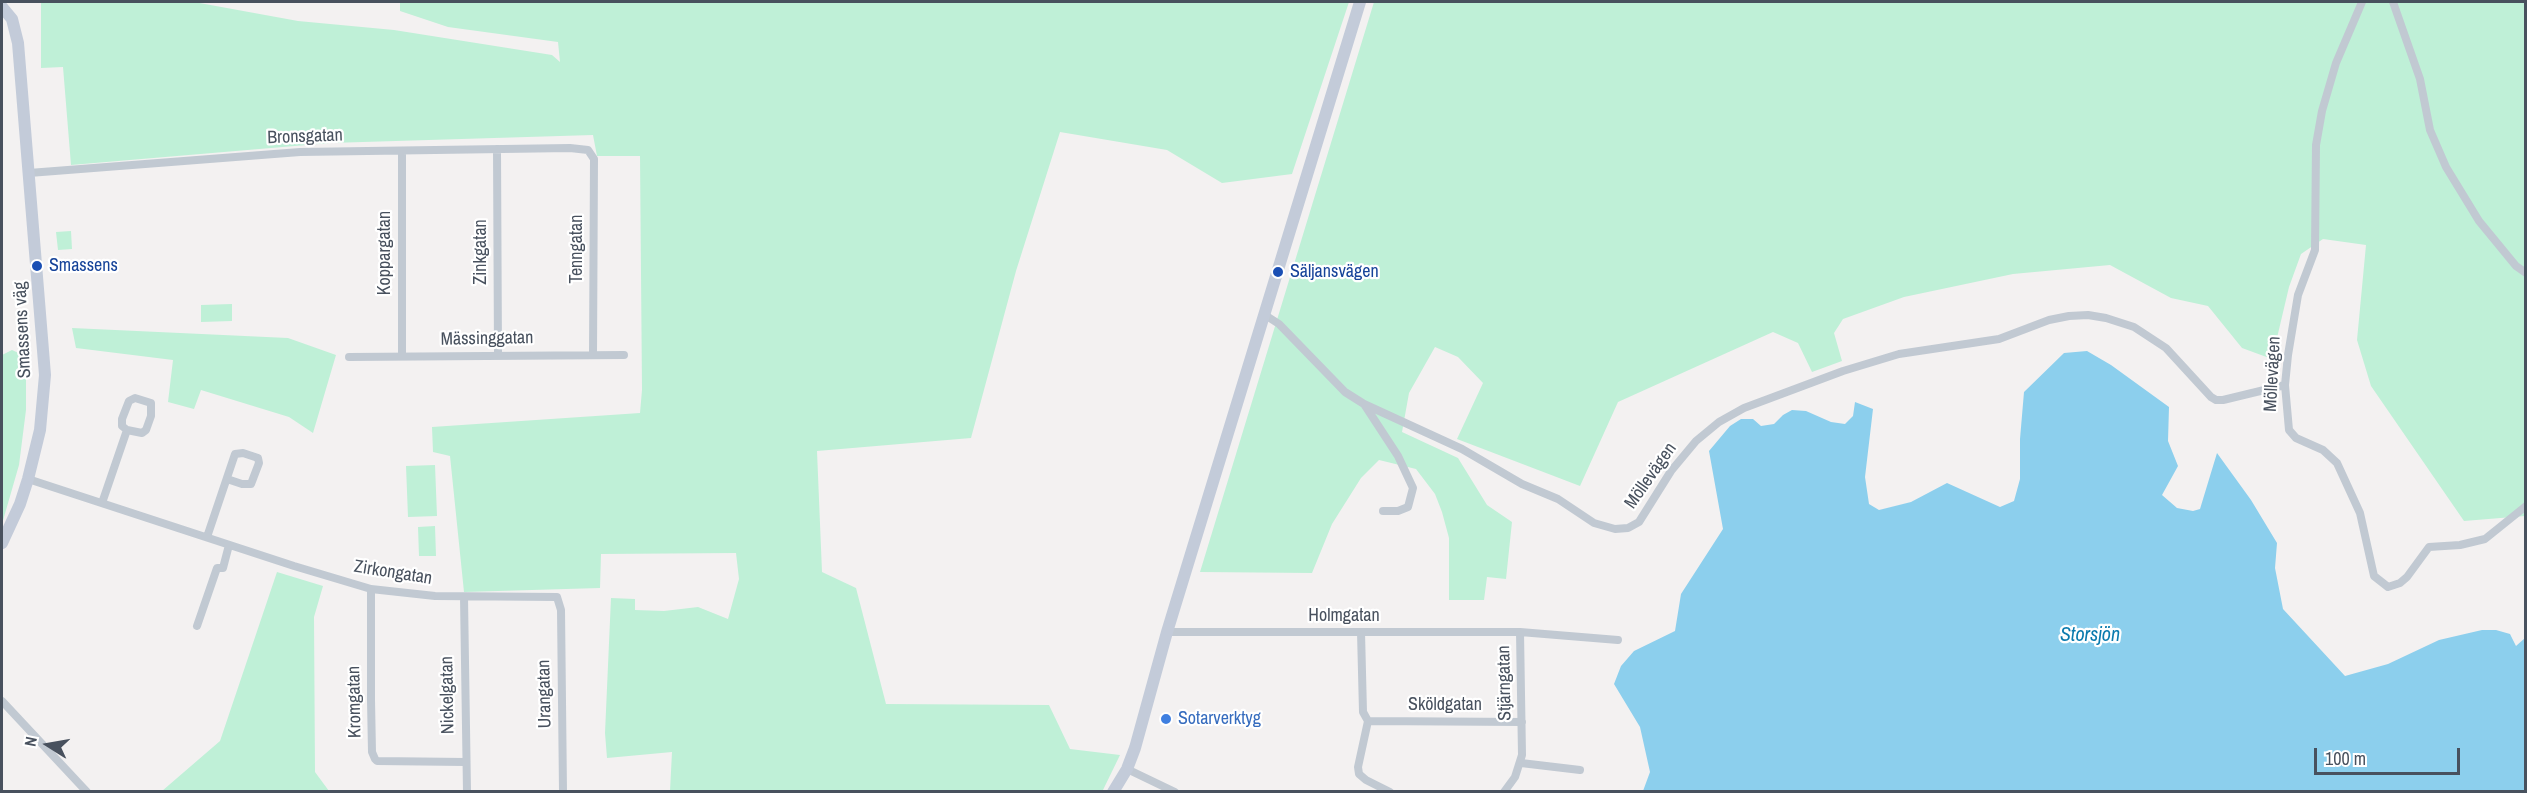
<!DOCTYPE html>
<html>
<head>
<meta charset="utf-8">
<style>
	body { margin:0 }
	#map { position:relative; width:2527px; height:793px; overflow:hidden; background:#f3f1f1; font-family:"Archivo Narrow",sans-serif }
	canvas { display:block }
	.frame { position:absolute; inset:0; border:3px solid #48515e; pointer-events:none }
	.north { position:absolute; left:18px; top:715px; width:60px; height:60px; -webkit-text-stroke:4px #fff; paint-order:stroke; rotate:281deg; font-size:16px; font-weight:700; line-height:24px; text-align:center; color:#48515e }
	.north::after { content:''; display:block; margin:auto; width:21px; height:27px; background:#48515e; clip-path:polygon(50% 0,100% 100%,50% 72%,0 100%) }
	.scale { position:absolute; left:2314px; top:748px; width:146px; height:27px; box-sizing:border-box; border:3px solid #48515e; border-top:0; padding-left:8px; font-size:18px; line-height:21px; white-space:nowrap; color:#48515e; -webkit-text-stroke:4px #fff; paint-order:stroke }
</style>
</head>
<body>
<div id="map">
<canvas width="2527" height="793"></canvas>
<div class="frame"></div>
<div class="north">N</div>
<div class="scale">100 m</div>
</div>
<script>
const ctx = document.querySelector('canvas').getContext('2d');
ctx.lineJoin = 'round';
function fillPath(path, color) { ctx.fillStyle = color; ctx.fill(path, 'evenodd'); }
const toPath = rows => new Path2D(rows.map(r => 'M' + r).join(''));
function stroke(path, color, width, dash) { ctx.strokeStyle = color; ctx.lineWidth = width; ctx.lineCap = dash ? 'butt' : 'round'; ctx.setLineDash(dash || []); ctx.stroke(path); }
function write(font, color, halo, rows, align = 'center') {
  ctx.font = font + ' "Archivo Narrow",sans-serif'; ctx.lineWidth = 4.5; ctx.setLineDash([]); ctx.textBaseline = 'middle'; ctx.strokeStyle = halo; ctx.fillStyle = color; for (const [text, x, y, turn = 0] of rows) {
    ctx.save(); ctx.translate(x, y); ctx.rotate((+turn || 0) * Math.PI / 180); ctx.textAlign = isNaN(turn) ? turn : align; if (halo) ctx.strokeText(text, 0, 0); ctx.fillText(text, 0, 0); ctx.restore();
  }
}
fillPath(toPath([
	[41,2,194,2,298,21,394,30,552,55,560,62,558,42,448,27,400,11,400,2,1349,2,1292,174,1222,183,1167,150,1060,132,1016,271,971,438,817,451,822,572,856,588,886,704,1049,705,1070,749,1120,755,1103,790,1102,792,670,791,672,752,607,758,605,733,611,598,635,599,635,610,664,611,698,607,728,619,739,579,736,553,601,554,600,588,464,592,450,456,433,452,432,427,640,413,642,390,640,156,597,156,593,135,330,143,71,165,63,67,41,68],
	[1374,2,2525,2,2525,516,2464,521,2371,386,2357,340,2366,245,2323,239,2301,254,2289,287,2272,359,2242,348,2208,306,2171,298,2110,265,2013,274,1904,297,1843,319,1834,333,1842,361,1812,372,1798,343,1773,332,1618,402,1580,486,1457,439,1483,383,1458,357,1435,347,1409,393,1402,432,1458,458,1487,505,1512,522,1506,579,1487,577,1484,600,1449,600,1449,538,1442,512,1435,494,1416,469,1379,460,1361,478,1332,524,1312,573,1200,572],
	[71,231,72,249,58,250,56,232],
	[232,304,232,321,201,322,201,305],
	[72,328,288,338,336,355,313,433,289,417,201,390,194,409,168,402,173,360,76,348],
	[12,350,23,355,26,363,26,410,19,465,2,524,2,355],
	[435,465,437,516,408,517,406,466],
	[435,526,436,556,419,556,418,527],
	[277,572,323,586,314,617,315,772,329,791,162,791,220,741]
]), '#bff0d7');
fillPath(toPath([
	[2087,351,2111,365,2169,407,2168,441,2178,466,2162,495,2177,508,2193,511,2200,509,2217,453,2251,500,2277,543,2275,568,2283,609,2345,676,2388,664,2439,640,2482,630,2496,630,2510,634,2516,646,2525,638,2525,791,1643,791,1650,772,1640,727,1614,684,1621,666,1634,651,1675,631,1681,594,1723,529,1709,451,1730,426,1741,419,1753,419,1761,426,1774,424,1783,415,1792,410,1806,411,1831,422,1845,424,1853,416,1855,402,1873,409,1865,477,1869,504,1879,510,1911,502,1947,483,2000,507,2014,501,2020,479,2020,439,2024,392,2064,353]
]), '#8ccfed');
stroke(toPath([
	[2362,2,2336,63,2322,111,2316,145,2315,250,2298,295,2288,355,2285,385,2289,430,2296,438,2323,450,2337,463,2360,513,2374,576,2388,587,2400,583,2407,577,2429,547,2460,545,2485,539,2526,506],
	[2393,2,2420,79,2430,130,2446,167,2479,221,2516,266,2526,273],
	[497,149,498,355],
	[402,151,402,356],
	[29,173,300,152,570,148,588,150,594,159,593,355],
	[1265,315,1279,324,1345,392,1364,404,1462,449,1522,484,1558,499,1594,523,1615,529,1628,528,1639,522,1671,471,1696,441,1719,422,1744,408,1843,371,1899,354,1999,339,2049,320,2069,316,2088,315,2106,318,2134,327,2166,348,2211,397,2216,400,2223,400,2285,385],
	[349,357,624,355],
	[1364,404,1398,456,1413,488,1408,507,1398,511,1383,511],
	[28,479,294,566,371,589,435,596,557,597,561,610,563,792],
	[102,503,127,430,142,433,146,430,151,416,151,403,135,398,129,401,122,419,122,426,127,430],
	[207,537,235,454,243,453,258,458,259,463,251,484,242,484,227,479],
	[371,589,371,700,372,752,375,759,377,761,465,762],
	[464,597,467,792],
	[197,626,217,568,223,568,229,545],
	[1167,632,1520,632],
	[1361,632,1363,712,1368,721,1358,767,1359,774,1366,780,1390,792],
	[2,701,87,792],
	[1368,721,1522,722],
	[1521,763,1580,770],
	[1127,769,1175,792],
	[1504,792,1515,777,1522,755,1520,632,1618,640]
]), '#c1c9d2', 8);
stroke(toPath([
	[2,7,12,19,18,43,45,375,40,430,28,479,20,504,2,543],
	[1113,792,1127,769,1135,748,1167,632,1360,2]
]), '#c3cbd9', 12);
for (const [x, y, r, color] of [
	[37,266,6,"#1a4fb4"],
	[1278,272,6,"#1a4fb4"],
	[1166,719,6,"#3f7fe0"]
]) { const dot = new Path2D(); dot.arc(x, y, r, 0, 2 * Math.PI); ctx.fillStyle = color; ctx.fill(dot); stroke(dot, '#fff', 2); }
write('18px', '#48515e', '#fff', [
	["Bronsgatan",305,137,-2],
	["Tenngatan",577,249,-90],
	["Zinkgatan",481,252,-90],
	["Koppargatan",385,253,-90],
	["Smassens väg",23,330,-93],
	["Mässinggatan",487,339,-1],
	["Möllevägen",2273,374,-87],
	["Möllevägen",1651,476,-55],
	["Zirkongatan",393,573,9],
	["Holmgatan",1344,616],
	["Stjärngatan",1505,683,-91],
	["Urangatan",545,694,-91],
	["Nickelgatan",448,695,-91],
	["Kromgatan",355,702,-91],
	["Sköldgatan",1445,705]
]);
write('18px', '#164399', '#fff', [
	["Smassens",49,266],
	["Säljansvägen",1290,272]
], 'left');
write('18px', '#366cbe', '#fff', [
	["Sotarverktyg",1178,719]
], 'left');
write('italic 20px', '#0b7bae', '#fff', [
	["Storsjön",2090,636]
]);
</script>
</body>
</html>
